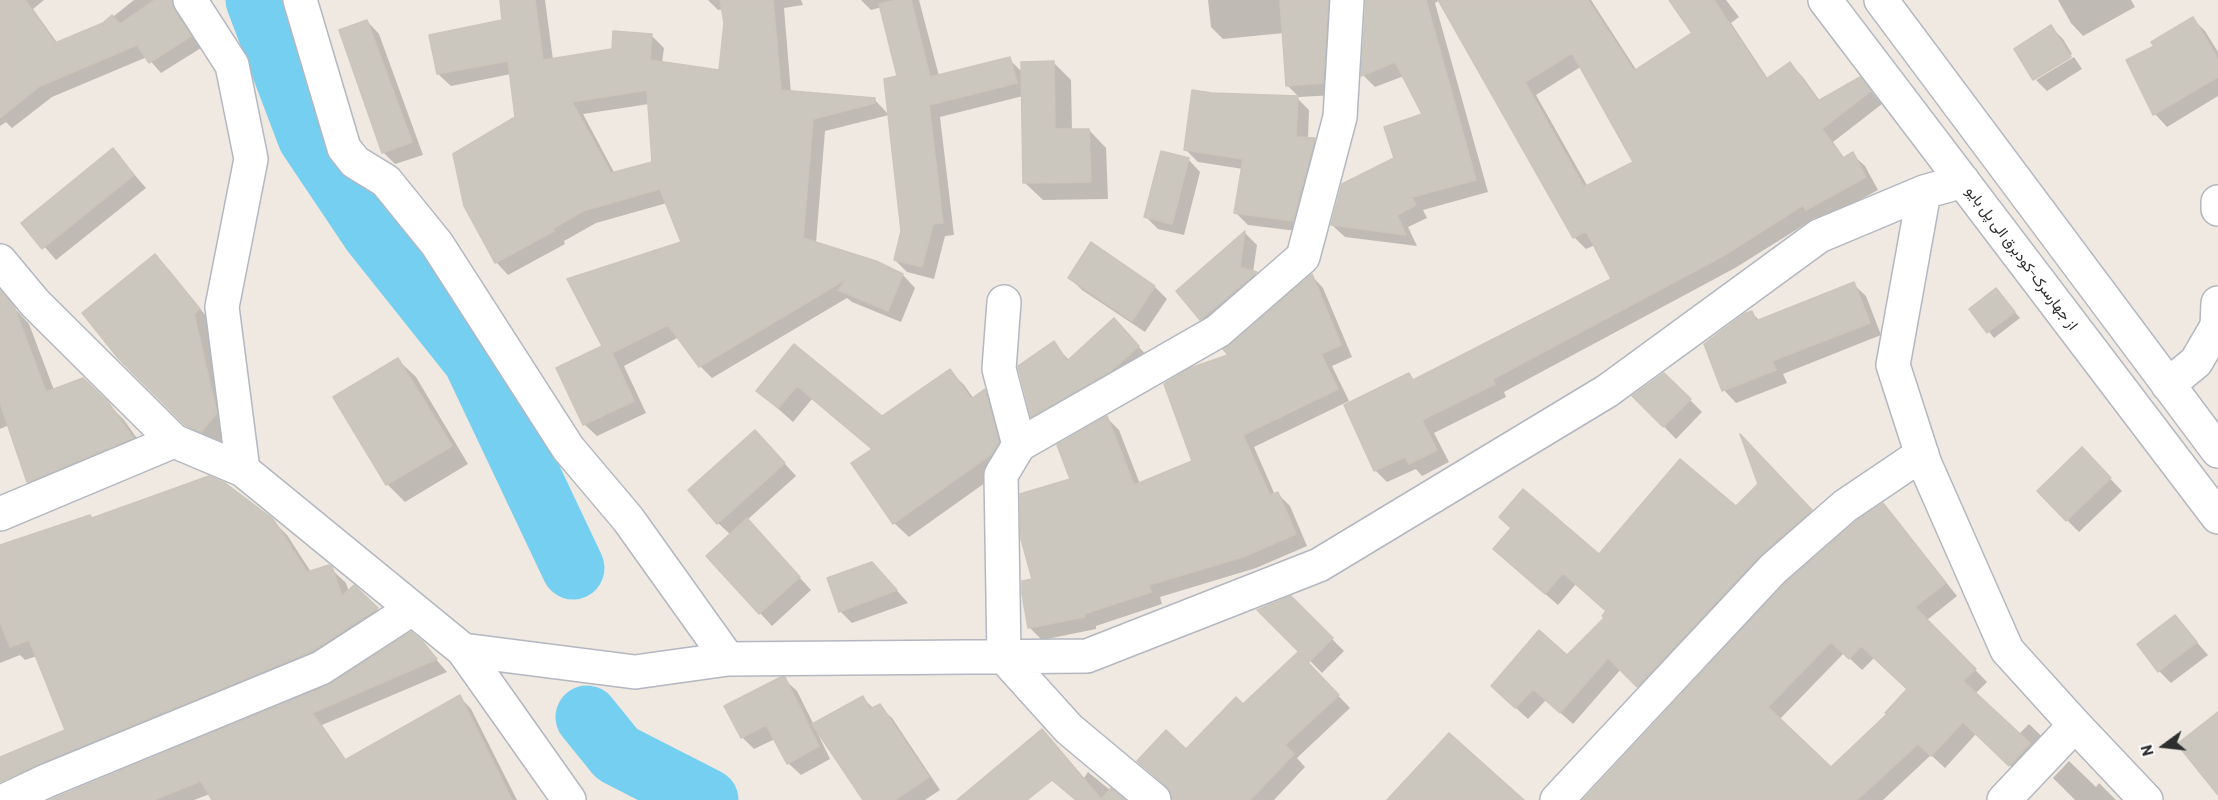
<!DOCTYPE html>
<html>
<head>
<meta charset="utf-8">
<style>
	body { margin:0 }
	#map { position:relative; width:2218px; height:800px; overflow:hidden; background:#efe9e1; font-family:Barlow,sans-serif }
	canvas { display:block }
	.north { position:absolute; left:2134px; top:716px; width:60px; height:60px; -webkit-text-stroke:4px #fff; paint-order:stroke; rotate:255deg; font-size:16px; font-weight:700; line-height:24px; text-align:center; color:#2e2e2e }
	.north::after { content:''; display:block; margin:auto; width:21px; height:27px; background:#2e2e2e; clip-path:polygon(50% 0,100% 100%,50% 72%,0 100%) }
</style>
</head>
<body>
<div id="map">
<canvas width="2218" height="800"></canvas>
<div class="north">N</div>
</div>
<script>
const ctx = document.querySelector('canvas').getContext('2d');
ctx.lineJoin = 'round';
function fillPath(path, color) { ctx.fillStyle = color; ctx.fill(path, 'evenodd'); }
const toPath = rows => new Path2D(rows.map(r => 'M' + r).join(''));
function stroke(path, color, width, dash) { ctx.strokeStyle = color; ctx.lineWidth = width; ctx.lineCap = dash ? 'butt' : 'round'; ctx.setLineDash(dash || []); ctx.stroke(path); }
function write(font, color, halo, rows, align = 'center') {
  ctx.font = font + ' Barlow,Vazirmatn,sans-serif'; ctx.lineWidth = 4.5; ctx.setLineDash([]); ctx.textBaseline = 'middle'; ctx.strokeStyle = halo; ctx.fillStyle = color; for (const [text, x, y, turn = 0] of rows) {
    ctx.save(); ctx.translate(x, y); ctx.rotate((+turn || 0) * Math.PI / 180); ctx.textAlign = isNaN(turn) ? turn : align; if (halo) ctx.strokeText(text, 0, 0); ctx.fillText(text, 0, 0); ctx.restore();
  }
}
fillPath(toPath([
	[0,0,44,0,33,9,58,44,104,24,134,0,183,0,182,13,185,23,201,48,161,73,147,57,52,97,12,128,6,122,0,126],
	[501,0,545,0,553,60,613,51,651,35,664,48,662,63,720,72,727,9,718,10,708,0,801,0,803,5,784,8,791,93,874,99,889,115,899,77,882,7,871,10,861,0,919,0,939,76,1009,59,1022,72,1053,62,1071,80,1072,131,1089,130,1106,148,1108,199,1043,200,1025,183,1023,96,940,117,954,235,945,236,934,279,907,272,895,260,903,231,889,115,825,131,816,243,903,275,915,288,901,322,852,302,847,298,712,378,700,366,679,337,624,366,646,413,597,436,584,424,604,347,683,242,667,203,596,223,564,241,565,244,508,275,496,262,517,118,511,74,451,86,438,74,504,21],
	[649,104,653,163,615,174,583,114],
	[1208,0,1340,0,1335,95,1299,97,1287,85,1284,33,1223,39,1211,27],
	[1366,0,1591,0,1637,71,1694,34,1673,0,1726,0,1739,17,1731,23,1768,79,1790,64,1802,76,1820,101,1860,79,1872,92,1882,104,1833,142,1845,159,1852,154,1865,166,1878,190,1819,222,1815,218,1735,268,1504,392,1506,397,1434,433,1449,462,1422,476,1416,469,1387,482,1375,470,1409,375,1415,381,1613,280,1595,245,1586,249,1574,237,1440,0,1435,3,1488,192,1423,210,1427,218,1408,227,1417,246,1345,237,1332,225,1396,159,1424,115,1404,76,1375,87,1363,75],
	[1582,66,1635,163,1588,187,1536,95],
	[2058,0,2131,0,2135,7,2083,36,2071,23],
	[2193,19,2205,31,2218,52,2218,96,2167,127,2155,114,2128,61,2156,47],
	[367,21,379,34,423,155,395,164,383,152],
	[2051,27,2063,39,2072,54,2035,77,2035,80,2016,49],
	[2074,57,2082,69,2047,91,2036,80],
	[1212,94,1297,98,1309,110,1308,139,1314,140,1327,152,1305,232,1248,225,1236,213,1243,169,1198,162,1185,149],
	[113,150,146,188,56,260,24,223],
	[1188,159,1200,172,1184,235,1158,229,1145,216],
	[1245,233,1257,245,1253,272,1268,285,1213,331,1178,291],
	[1092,244,1155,287,1167,299,1145,332,1082,290,1070,278],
	[154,256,170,271,214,326,231,429,217,447,202,440,120,358],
	[1312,276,1323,288,1352,357,1332,366,1349,401,1254,447,1275,495,1278,494,1290,506,1307,546,1256,568,1160,597,1162,604,1096,626,1096,629,1042,640,1030,628,1023,594,1034,581,1072,480,1107,418,1119,430,1140,484,1193,462,1230,356],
	[1853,284,1866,296,1881,335,1783,374,1787,383,1736,403,1724,390,1752,313,1760,321],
	[1996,290,2020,318,1994,338,1971,309],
	[0,292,29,324,54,390,83,379,124,420,148,454,44,498,28,482,9,425,0,429],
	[1126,333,1150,359,1044,428,1032,416,1053,343,1070,361],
	[795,346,882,418,950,371,964,385,974,399,985,391,999,405,1006,468,909,537,894,523,873,450,812,399,793,422,758,391],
	[398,360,416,377,468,464,405,502,387,484,335,398],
	[1664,374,1702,412,1676,439,1634,396],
	[1744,440,1823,523,1650,698,1621,669,1573,724,1546,700,1528,719,1505,698,1568,657,1606,618,1607,612,1576,584,1558,605,1507,561,1599,557,1736,508,1760,484],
	[767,444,796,476,747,520,811,590,772,626,708,556,731,535,718,523],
	[2094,462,2122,491,2079,532,2067,520],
	[1883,505,1895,518,1957,596,1927,620,1987,682,1975,694,2019,734,2029,724,2053,747,2023,777,1976,734,1945,768,1931,755,1883,800,1585,800],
	[1844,653,1862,670,1875,657,1909,690,1889,714,1831,769,1779,720],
	[93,519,272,520,287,535,311,572,329,567,346,583,349,592,354,587,391,623,38,785,24,770,67,731,37,656,25,660,20,655,0,663,0,546],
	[884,576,908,603,852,623,840,611],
	[1260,610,1303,610,1344,651,1322,673],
	[2175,617,2208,655,2171,683,2159,671],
	[421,642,447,672,322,725,347,761,460,697,471,709,517,800,213,800,210,794,194,800,55,800,329,687],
	[1310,666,1350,708,1297,758,1305,767,1274,800,1174,800,1171,790,1139,761,1186,751,1243,706],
	[784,679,797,691,814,725,863,698,874,709,879,706,892,718,940,790,925,800,865,800,820,733,818,734,830,759,801,775,788,763,775,739,754,749,742,737],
	[1042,731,1084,778,1088,772,1122,800,1076,800,1031,763],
	[2069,761,2096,787,2099,783,2116,800,2075,800,2053,778]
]), '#0003');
stroke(toPath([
	[257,0,309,137,372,231,474,359,573,568],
	[587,717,617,754,707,800]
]), '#75cff0', 63);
const building = toPath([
	[0,0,25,0,55,43,103,23,112,15,120,24,155,0,171,0,174,10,191,36,149,63,137,45,40,86,0,118,0,0],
	[500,0,535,0,543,60,612,49,613,31,652,34,650,60,719,70,724,23,720,0,773,0,781,90,875,98,875,103,813,119,803,238,876,261,903,274,888,311,838,290,848,278,699,367,668,325,612,353,634,401,583,425,556,368,602,346,567,279,681,242,660,189,583,211,552,229,554,231,495,263,464,206,453,154,515,117,508,61,437,74,429,35,502,20,500,0],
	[647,90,652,162,611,173,572,102,647,90],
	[896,0,911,0,930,77,1010,57,1017,83,929,105,943,223,933,224,922,267,894,260,901,231,884,79,897,76,879,4,896,0],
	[1280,0,1328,0,1323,83,1286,86,1280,0],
	[1366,0,1426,0,1476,180,1412,197,1416,205,1397,215,1406,235,1331,225,1342,184,1394,158,1384,127,1422,114,1395,62,1361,76,1366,0],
	[1438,0,1588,0,1634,71,1692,33,1669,0,1714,0,1766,79,1790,62,1818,101,1860,77,1871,91,1822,129,1843,158,1853,152,1866,177,1806,210,1803,205,1723,256,1493,379,1495,384,1422,420,1437,450,1409,464,1405,457,1374,471,1344,405,1409,373,1413,380,1611,279,1586,231,1573,238,1438,0],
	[1572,53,1633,162,1584,187,1525,82,1572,53],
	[2193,17,2218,59,2218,77,2153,115,2126,60,2154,46,2151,42,2193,17],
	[367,20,412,142,382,153,339,30,367,20],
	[2051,25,2071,57,2033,80,2014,49,2051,25],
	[1054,61,1055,129,1089,129,1091,182,1023,183,1021,62,1054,61],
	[1192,90,1212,93,1298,96,1296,137,1315,138,1293,221,1234,213,1243,159,1184,150,1192,90],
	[113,148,134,175,42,249,21,223,113,148],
	[1161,151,1189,158,1172,224,1144,217,1161,151],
	[1245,231,1240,267,1257,272,1200,320,1176,291,1245,231],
	[1091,242,1155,286,1132,321,1068,278,1091,242],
	[155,254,200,309,194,314,217,413,201,432,185,425,119,359,82,313,155,254],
	[1312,274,1341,345,1321,354,1338,389,1243,435,1270,495,1278,492,1296,534,1243,557,1149,585,1151,592,1084,614,1085,617,1028,628,1022,594,1022,581,1032,579,1021,539,1020,494,1070,479,1057,445,1107,416,1134,485,1192,461,1164,384,1190,368,1228,355,1223,349,1312,274],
	[1854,282,1870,323,1772,361,1776,370,1722,391,1704,344,1744,314,1752,311,1756,321,1854,282],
	[1996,288,2015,312,1987,333,1969,309,1996,288],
	[0,290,14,306,46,392,83,378,108,402,133,438,27,482,0,403,0,290],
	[1114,318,1139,346,1111,371,1031,417,1018,366,1054,341,1067,361,1114,318],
	[794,344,882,416,950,369,971,399,985,389,999,442,992,454,893,524,851,463,872,449,797,386,778,408,756,391,794,344],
	[398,358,452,446,386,485,333,397,398,358],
	[1664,373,1691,399,1663,427,1632,396,1664,373],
	[755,430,785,463,717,524,688,490,755,430],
	[1740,434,1812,510,1759,556,1637,687,1608,658,1560,713,1533,689,1515,708,1491,686,1539,630,1567,655,1604,618,1602,616,1606,611,1563,573,1545,594,1493,549,1511,528,1499,517,1523,489,1599,554,1680,459,1736,506,1758,484,1740,434],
	[2082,447,2111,478,2066,521,2037,491,2082,447],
	[209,476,225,483,273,519,307,572,329,565,332,567,342,596,354,585,378,608,312,651,39,764,0,782,0,757,65,730,29,640,10,647,0,622,0,545,90,515,92,518,209,476],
	[1883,503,1946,583,1915,607,1976,669,1963,681,2030,743,2009,766,1963,722,1931,756,1918,744,1857,800,1583,800,1786,582,1856,521,1883,503],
	[1831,642,1849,659,1861,646,1907,689,1885,713,1887,714,1831,767,1768,707,1831,642],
	[747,518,800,577,759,614,706,556,747,518],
	[872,562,897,590,839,612,827,578,872,562],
	[1291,596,1333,638,1309,662,1257,610,1291,596],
	[2175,615,2197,642,2158,672,2137,644,2175,615],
	[411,632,422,641,437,659,312,713,345,760,460,695,512,800,212,800,201,781,154,800,50,800,328,685,411,632],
	[1298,652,1339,695,1285,745,1294,754,1250,800,1172,800,1171,793,1166,786,1137,761,1166,730,1186,749,1236,697,1243,704,1298,652],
	[781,677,785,677,819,746,787,764,766,725,741,738,724,706,781,677],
	[863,696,870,709,880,704,929,777,895,800,863,800,812,724,863,696],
	[2218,712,2218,795,2177,744,2218,712],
	[1042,729,1101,799,1111,788,1125,800,1076,800,1052,780,1027,800,957,800,1042,729],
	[1449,733,1524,800,1387,800,1449,733]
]);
fillPath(building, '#cbc7bf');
stroke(building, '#cbc5ba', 1.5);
const minor = toPath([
	[190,0,232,65,251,159,222,307,243,470,463,650,569,800],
	[300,0,344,148,355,162,386,181,437,244,568,448,628,519,728,659],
	[1825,0,2218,517],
	[1881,0,2218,451],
	[1924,192,1893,365,1925,464,2007,650,2075,725,2004,800],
	[2218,202,2218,209],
	[0,261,35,303,174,441,243,470],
	[1004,302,999,369,1019,445],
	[2168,385,2196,362,2217,326,2218,303],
	[0,514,174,441],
	[463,650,635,672,728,659,1087,656,1319,565,1607,391,1819,236,1924,192,1963,181],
	[2075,725,2146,800],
	[6,800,46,781,321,668,412,609],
	[1154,800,1069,729,1004,657,1001,475,1019,445,1218,331,1303,257,1340,117,1347,0],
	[1557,800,1773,569,1845,506,1922,454]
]);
stroke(minor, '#b4b7c1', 36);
stroke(minor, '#fff', 33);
write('15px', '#2e2e2e', '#fff', [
	["از جهارسرک-کودبرق الی پل بایو",2022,258,53]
]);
</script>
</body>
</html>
